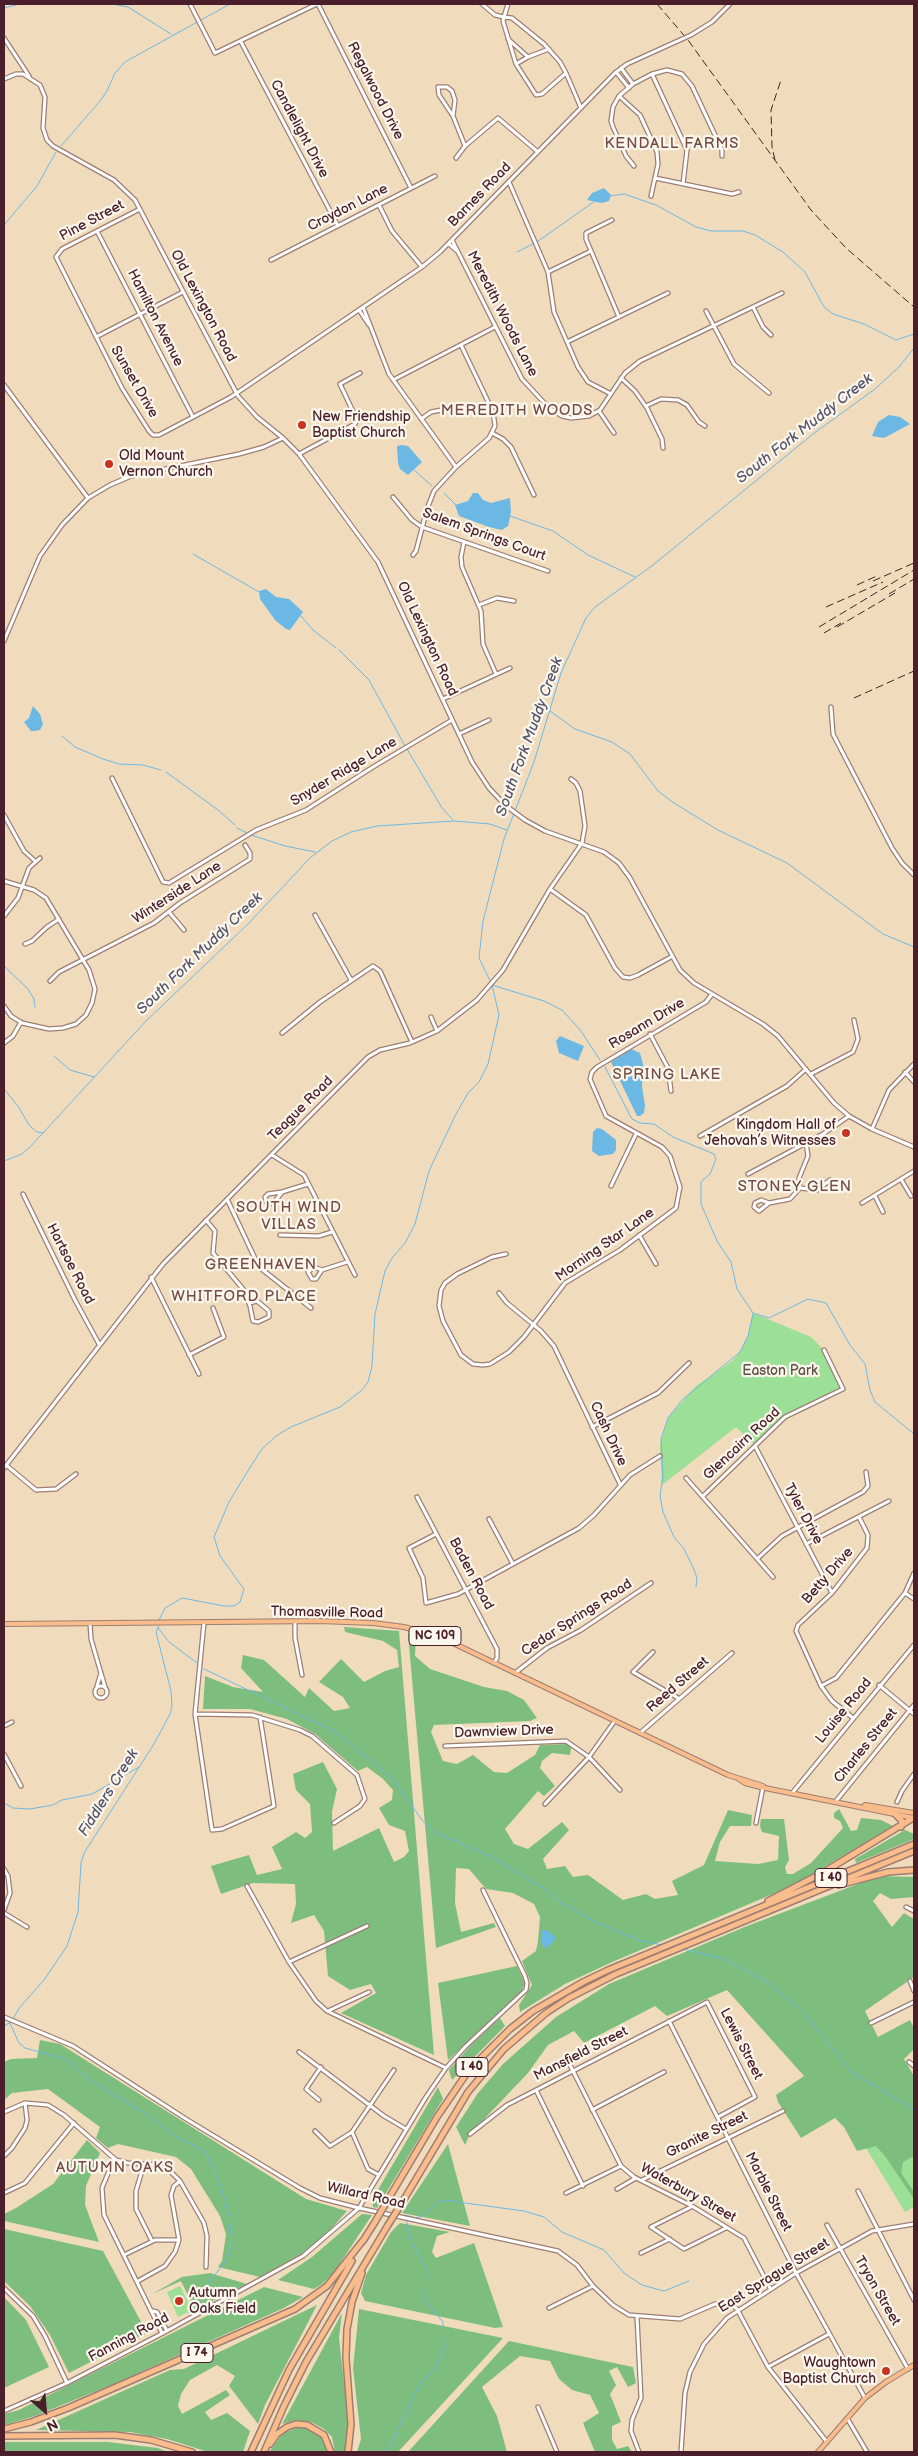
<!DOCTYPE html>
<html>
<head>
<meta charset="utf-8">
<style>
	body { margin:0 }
	#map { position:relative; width:918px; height:2456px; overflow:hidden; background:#f0dcbc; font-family:"Balsamiq Sans",sans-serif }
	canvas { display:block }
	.frame { position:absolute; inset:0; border:5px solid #4a1f2b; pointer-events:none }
	.north { position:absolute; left:20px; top:2386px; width:50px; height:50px; -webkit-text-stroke:4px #fbf7ec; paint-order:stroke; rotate:153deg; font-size:14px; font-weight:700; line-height:20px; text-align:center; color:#4a1f2b }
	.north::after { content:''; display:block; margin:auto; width:18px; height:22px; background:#4a1f2b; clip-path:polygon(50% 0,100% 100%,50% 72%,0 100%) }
</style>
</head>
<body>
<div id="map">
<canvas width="918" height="2456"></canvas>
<div class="frame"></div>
<div class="north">N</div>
</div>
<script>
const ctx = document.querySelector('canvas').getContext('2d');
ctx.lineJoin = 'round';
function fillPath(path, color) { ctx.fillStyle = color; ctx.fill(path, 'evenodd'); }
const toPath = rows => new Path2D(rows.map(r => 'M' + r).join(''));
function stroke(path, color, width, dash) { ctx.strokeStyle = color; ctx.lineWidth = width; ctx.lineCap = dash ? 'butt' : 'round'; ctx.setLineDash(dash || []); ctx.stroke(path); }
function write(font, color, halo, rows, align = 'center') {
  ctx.font = font + ' "Balsamiq Sans",sans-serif'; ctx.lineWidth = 4.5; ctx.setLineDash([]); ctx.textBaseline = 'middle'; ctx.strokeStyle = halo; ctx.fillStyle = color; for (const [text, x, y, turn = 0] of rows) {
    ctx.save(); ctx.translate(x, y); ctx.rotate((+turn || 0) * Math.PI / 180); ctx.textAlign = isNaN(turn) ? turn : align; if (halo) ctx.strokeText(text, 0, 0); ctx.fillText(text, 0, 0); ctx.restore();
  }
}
fillPath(toPath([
	[753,1313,811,1337,824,1350,843,1389,785,1417,755,1446,736,1427,662,1485,660,1445,668,1418,695,1387,732,1361,740,1352,748,1336],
	[914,2080,914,2207,905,2212,836,2099],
	[180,2286,192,2310,178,2317,167,2292]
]), '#9cdf96');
fillPath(toPath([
	[344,1627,399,1631,434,2055,341,2013,376,1993,371,1984,350,1990,328,1976,324,1931,314,1915,291,1923,296,1904,295,1884,253,1883,221,1894,211,1866,249,1855,257,1875,282,1869,272,1847,296,1832,305,1838,312,1832,310,1804,296,1790,293,1774,323,1762,337,1789,332,1812,333,1851,379,1828,394,1862,404,1857,409,1851,405,1831,389,1825,379,1808,392,1800,393,1790,383,1779,367,1767,358,1771,315,1734,287,1719,250,1709,203,1709,205,1676,233,1687,263,1692,241,1668,243,1655,264,1660,305,1697,309,1688,334,1711,350,1708,343,1697,319,1682,341,1659,364,1682,385,1671,399,1667,397,1650,383,1641,345,1632],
	[408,1634,416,1636,415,1656,430,1669,484,1687,507,1691,524,1700,537,1718,530,1721,434,1725,431,1732,443,1761,457,1764,473,1755,494,1772,507,1773,535,1755,540,1745,568,1744,571,1748,570,1755,552,1753,542,1761,540,1768,555,1786,544,1796,538,1791,505,1829,514,1844,528,1849,562,1822,569,1830,543,1859,547,1869,565,1866,573,1877,588,1875,623,1900,646,1894,655,1899,678,1895,672,1881,704,1865,728,1810,752,1815,751,1826,730,1826,720,1842,715,1861,758,1864,778,1860,779,1836,762,1832,760,1826,761,1819,784,1819,789,1860,785,1867,787,1874,793,1874,811,1863,843,1828,840,1821,834,1818,834,1813,839,1809,851,1831,857,1830,861,1818,881,1820,893,1826,794,1885,610,1963,565,1984,520,2012,519,2005,532,1985,522,1961,536,1951,538,1941,540,1917,534,1904,513,1893,486,1889,469,1869,456,1868,455,1903,461,1932,494,1923,496,1927,436,1948],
	[905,1830,914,1834,914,1839,856,1863,855,1859],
	[879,1876,914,1877,914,1897,891,1899,880,1893,873,1901,892,1927,904,1913,914,1919,914,1977,865,2011,878,2037,910,2020,914,2028,914,2049,904,2059,914,2076,914,2156,903,2162,901,2173,914,2192,914,2199,885,2156,876,2146,857,2151,844,2127,835,2118,801,2138,778,2102,776,2095,804,2076,727,1990,667,2016,655,2006,584,2043,574,2031,548,2045,528,2073,470,2134,465,2145,456,2127,478,2093,503,2064,556,2017,609,1984,747,1926],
	[517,1966,525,1983,521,1993,448,2060,438,1983],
	[500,2018,505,2026,452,2080,449,2070,471,2045],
	[40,2040,60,2044,306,2199,347,2211,330,2230,303,2253,260,2277,218,2267,222,2261,226,2234,220,2216,191,2169,176,2157,118,2144,108,2148,96,2138,100,2127,48,2089,12,2093,4,2100,4,2062,11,2059,37,2058],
	[438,2087,443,2099,377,2208,373,2207,372,2200],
	[87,2140,100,2153,86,2186,85,2205,99,2242,4,2221,4,2214,16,2208,53,2184],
	[448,2144,470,2226,402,2213],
	[362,2214,372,2215,335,2271,322,2284,314,2289,278,2280,312,2257],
	[400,2223,450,2232,437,2236,432,2252,436,2258,474,2243,503,2327,495,2328,365,2301,361,2293,366,2275,391,2232],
	[4,2229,103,2251,147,2333,69,2373,50,2335,30,2306,4,2281],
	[210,2273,247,2284,195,2310,181,2281,152,2294,182,2277],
	[264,2287,303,2297,284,2308,116,2383,35,2416,4,2425,4,2414,19,2410],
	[4,2297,26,2320,49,2367,4,2388],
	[317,2305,265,2405,258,2424,229,2386,235,2376,217,2365,190,2380,181,2394,178,2406,182,2414,226,2390,230,2395,205,2412,211,2420,227,2413,250,2431,243,2452,208,2452,167,2439,130,2432,36,2430,170,2370,184,2369],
	[359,2309,503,2338,398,2452,357,2452,361,2439,353,2368],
	[342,2313,339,2338,349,2428,345,2452,335,2452,332,2437,324,2429,313,2423,297,2420,282,2424],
	[509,2341,633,2367,636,2383,628,2387,617,2367,609,2371,616,2385,610,2394,621,2422,612,2426,612,2440,617,2449,628,2446,632,2452,595,2452,583,2423,599,2413,590,2395,572,2390,559,2379,550,2361,520,2356,482,2387,497,2416,507,2452,408,2452],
	[299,2427,313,2429,322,2436,329,2452,269,2452,283,2433],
	[4,2442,108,2442,158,2448,168,2452,4,2452]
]), '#7dbe7f');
fillPath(toPath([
	[604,188,611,195,609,201,602,203,587,200,592,193],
	[889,415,900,417,910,424,884,438,872,436,878,422],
	[402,445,408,446,422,462,408,475,400,469,398,463,397,446],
	[473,493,478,493,483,500,491,503,510,498,511,512,508,526,502,530,489,527,459,516,455,505,468,501],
	[266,589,276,597,289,599,303,612,290,630,286,629,275,620,260,599,259,591],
	[33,706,40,714,43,724,40,730,35,731,31,731,24,722,29,718],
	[560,1036,584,1046,578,1061,559,1053,556,1041],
	[631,1049,640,1053,643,1064,642,1087,645,1105,644,1113,640,1116,637,1116,611,1062],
	[597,1128,602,1129,616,1140,616,1150,613,1154,599,1156,592,1151,593,1132],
	[542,1930,547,1930,556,1938,547,1948,544,1948,542,1943]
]), '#6cb8e5');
stroke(toPath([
	[112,4,128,7,171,34],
	[4,8,20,4],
	[61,146,100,101,107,91,115,73,125,62,230,4],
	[610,196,624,194,656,205,696,227,711,231,743,231,755,235,783,252,805,272,824,307,833,314,864,324,896,340,914,334],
	[4,225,37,186,56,152],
	[537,242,595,201],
	[517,252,533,244],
	[414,470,432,486],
	[444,493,456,505],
	[510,516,553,531,588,555,635,577],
	[193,554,259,592],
	[301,616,313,630,336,648],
	[339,650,369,680,405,746],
	[550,711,575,729,612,742,630,754,658,791,674,803,718,830,787,863,883,934,914,947],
	[62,736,75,747,103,759,119,764,143,765,161,770],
	[407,749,442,808,453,820],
	[166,772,218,810,235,825],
	[237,828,247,833],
	[251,835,285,846,315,852],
	[4,966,28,989,34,999,35,1007],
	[492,985,544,1001,562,1010,581,1031,600,1060],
	[54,1056,70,1070,94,1077],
	[605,1067,632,1119,640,1123,654,1124,673,1137,714,1154,716,1159,710,1174,701,1182,701,1204,717,1241,731,1262,737,1289,753,1313,769,1318,808,1299,826,1303,850,1345,865,1364,870,1390,875,1402,914,1434],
	[4,1089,18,1106,29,1125,37,1132,43,1133],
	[4,1161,22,1154,30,1147,146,1021,248,924,310,858,332,841,351,832,377,826,454,821,490,824,507,830],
	[696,1587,697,1578,693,1567,684,1549,674,1537,663,1512,660,1496,663,1475,661,1439,668,1418,682,1400,740,1352,748,1336,753,1314],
	[159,1620,165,1608,182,1598,224,1606,234,1606,240,1602,244,1589,220,1556,214,1537,229,1502,249,1469,262,1449,276,1436,291,1427,340,1407,362,1390,368,1382,372,1366,375,1314,385,1271,392,1258,405,1243,415,1224,429,1171,455,1116,468,1093,479,1082,488,1064,499,1015,492,985,479,958,483,921,504,839,534,762,561,673,586,618,595,607,653,565,813,434,875,389,899,367,914,348],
	[158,1628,169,1642,197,1663],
	[204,1669,334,1731,392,1778,422,1820,434,1832,492,1857,543,1888,561,1903,596,1922,638,1940,662,1945],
	[4,1803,13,1808,30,1809,53,1805,62,1800,92,1794,139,1767],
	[683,1949,721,1958,766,1981,803,2012,852,2072,914,2110],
	[13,2019,20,2007,44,1980,67,1946,78,1912,81,1863,84,1853,154,1744,170,1714,172,1707,171,1691,156,1632,159,1626],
	[10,2023,19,2043,25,2048,65,2059,90,2080,146,2114,174,2136,204,2151,207,2155,221,2186,229,2216,232,2243,227,2260,208,2283,188,2313],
	[4,2026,11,2022],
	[387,2452,420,2384,438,2364,444,2347,443,2322,425,2300,426,2268,412,2243,405,2215,416,2218,423,2216,438,2202,443,2200,524,2211,544,2217,562,2232,604,2250,624,2273,642,2285,664,2291,689,2281]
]), '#6cb8e5', 1);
const minor = toPath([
	[190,4,215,53,317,4],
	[318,4,411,188],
	[482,4,495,15,504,17,508,4],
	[691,35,712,22,730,4],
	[4,38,29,76],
	[508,39,528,57],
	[241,42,338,226],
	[516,64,528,57,549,49],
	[621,68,633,84],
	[616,72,629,88],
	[566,73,542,94,536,95,516,64,503,21,504,17,512,18,544,44,560,62,566,73,581,108],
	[652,74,687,150,683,184],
	[4,79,16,74,23,74,40,85,45,97,43,128,47,140,53,146,114,180,135,200,238,396,257,417,283,438,299,454,378,562,472,762,489,788,505,805,525,820,545,831,604,852,619,863,630,878,680,970,694,983,763,1024,778,1036,834,1103,849,1116,872,1129,914,1147],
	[438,87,447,87,452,91,455,100,453,116,439,95,438,87],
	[619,96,640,115,657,152,658,164,651,196],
	[453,116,465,146],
	[456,158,465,146,498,118,538,152],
	[634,166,626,156,613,127,611,121,613,107,619,96,633,84,652,74,667,70,682,74,692,86,722,150,722,156],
	[655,178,732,194,739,192],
	[509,182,548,272,554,312,578,367,588,382,611,394],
	[379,205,392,231,422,267],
	[140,209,62,249,56,257,122,388,149,431,153,435,159,435,231,397,422,267,440,252,615,73,627,64,680,40],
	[612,220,586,233,586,239,619,317],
	[97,231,193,417],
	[452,240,522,379,549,408,562,416,571,418,589,416,600,410,625,373,640,361,782,293],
	[449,244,457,251],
	[271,260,435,176],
	[548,272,591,251],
	[363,307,389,374,456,467],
	[753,307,763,327,771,335],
	[359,310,369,325],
	[706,311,734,364,769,393],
	[96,337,183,292],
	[567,342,668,293],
	[621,378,635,391,647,408,662,439,663,448],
	[393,380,495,327],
	[4,385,88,498],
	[646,406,661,399,678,400,687,405,699,422,705,426],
	[599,411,614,433],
	[421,419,431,412,447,409],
	[492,433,503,439,511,447,534,495],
	[299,454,355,424,357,420,340,384,360,373],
	[393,497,412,520,422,527,548,571],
	[464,542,461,557,462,567,481,611,483,644,496,674],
	[413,555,416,551,427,509,434,491,456,467,489,438,495,426,493,412,461,345],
	[479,605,497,598,514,601],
	[4,641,40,556,62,525,88,498,110,485,131,476,239,454,264,447,283,438],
	[443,699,510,668],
	[831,707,833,734,892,848,902,863,914,875],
	[459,734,489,720],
	[112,778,163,882,169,883,256,830,306,810,373,767,452,720],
	[4,815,24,851,35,861],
	[4,881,34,890,46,898,89,970,95,989,92,1003,86,1015,76,1024,63,1028,49,1029,22,1023,11,1016,4,1006],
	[550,889,586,915,615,968,623,977,630,978,638,975,671,957],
	[169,912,184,930],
	[315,915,351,980],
	[4,916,18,898,29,868,40,858],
	[25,944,32,941,47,927,59,919],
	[50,981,59,972,154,923,180,903,250,859,250,853,245,845],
	[431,1017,437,1031],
	[282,1033,320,1002,373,966,380,971,412,1042],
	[650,1034,668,1068,671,1091],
	[4,1043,13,1036,21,1022],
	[905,1072,914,1082],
	[811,1074,853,1052,858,1039,854,1020],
	[872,1129,889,1090,914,1064],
	[700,1136,787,1086,806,1069],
	[806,1143,808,1156,799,1178,800,1188,817,1190,830,1180],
	[272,1155,304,1175,355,1275],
	[748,1174,823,1134,849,1116],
	[902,1181,911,1196],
	[611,1186,636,1134],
	[282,1192,268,1194,265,1197,266,1202,273,1204,282,1192,308,1184],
	[23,1194,75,1300,99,1344],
	[875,1196,883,1212],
	[227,1199,259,1267,311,1308],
	[769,1203,759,1211,754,1207,755,1203,761,1200,769,1203,790,1199,800,1188],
	[862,1203,914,1171],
	[206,1220,215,1231,213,1253,243,1289,250,1306,253,1321,258,1322,269,1317,269,1311,257,1301,249,1303],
	[280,1235,319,1236,332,1232],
	[639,1235,656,1264],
	[506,1254,492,1257,457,1274,445,1283,441,1290,439,1306,443,1321,461,1355,473,1364,483,1365,490,1364,509,1352,524,1337,565,1283,620,1250,676,1208,680,1187,670,1156,662,1147,606,1116,590,1079,592,1072,597,1067,706,1002,712,994],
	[322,1270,314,1267,308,1272,312,1279,316,1279,322,1270,347,1262],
	[151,1277,199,1374],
	[499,1293,507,1303,541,1331,554,1346,620,1484],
	[189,1355,224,1337,213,1308],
	[592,1427,658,1393,689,1363],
	[755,1446,832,1593],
	[6,1465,36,1490,56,1489,76,1474],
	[4,1468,163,1264,368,1057,380,1050,410,1043,437,1031,477,1000,503,970,550,889,582,843,585,826,580,791,576,783,571,779],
	[686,1478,773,1577],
	[703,1496,785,1417,843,1389,824,1350],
	[417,1497,497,1649,497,1658,494,1663],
	[489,1519,513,1564],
	[436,1534,409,1548,423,1578,426,1603,458,1594,579,1528,594,1515,630,1475,660,1456],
	[806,1544,889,1501],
	[757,1559,782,1536,863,1492,868,1486,866,1472],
	[905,1593,914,1599],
	[295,1622,295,1638,302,1675],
	[90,1623,91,1639,105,1687],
	[204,1623,195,1714,212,1830,222,1829,274,1806,260,1717],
	[653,1652,633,1672,678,1698],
	[515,1673,547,1648,581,1630,651,1583],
	[879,1685,914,1714],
	'95 1692a6 6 0 1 1 12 0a6 6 0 1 1-12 0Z',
	[97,1686,101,1673],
	[821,1686,836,1678,905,1593,914,1573],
	[195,1714,252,1715,300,1730,312,1736,357,1775,365,1799,360,1806,334,1823],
	[853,1718,832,1701,821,1686,796,1631,798,1625,832,1593,867,1548,868,1535,859,1517],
	[4,1726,12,1722],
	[640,1733,732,1653],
	[445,1746,566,1741,589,1757,620,1790],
	[4,1754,21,1786],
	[793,1792,914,1645],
	[836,1801,914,1705],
	[897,1802,902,1791,914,1774],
	[545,1804,589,1757,614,1722],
	[756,1823,763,1787],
	[4,1869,8,1876,10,1893,4,1910],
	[247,1886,289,1962,316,2001,327,2011,446,2068],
	[906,1907,914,1911],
	[4,1913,27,1927],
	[289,1962,367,1926],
	[910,1981,914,1991],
	[328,2011,369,1992],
	[4,2017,73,2046,186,2119,300,2188,320,2198,359,2208,558,2251,577,2265,593,2286,613,2305,629,2315,680,2319,715,2304,731,2304,737,2309,768,2367,827,2442],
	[669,2021,796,2273,865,2398],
	[871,2023,914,2002],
	[299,2052,384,2116,406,2129],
	[909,2062,914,2066],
	[569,2063,621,2166,634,2177,692,2206,744,2238,770,2288],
	[536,2090,583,2186],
	[319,2100,306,2089,321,2067],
	[592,2110,664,2072],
	[4,2112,25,2103,48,2105,64,2115,116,2160,128,2163,157,2165,170,2171,180,2181,204,2223,207,2236,206,2267],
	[315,2131,330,2146,352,2132,394,2070],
	[352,2132,368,2169,379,2175],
	[470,2134,507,2105,707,2002,755,2097,718,2117],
	[4,2156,12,2148,25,2128,27,2120,25,2103],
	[114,2159,102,2188,104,2215,162,2333],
	[144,2164,136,2191,136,2209,152,2241],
	[642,2180,783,2111],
	[617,2189,636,2178],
	[858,2191,914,2300],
	[4,2193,25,2183,74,2123],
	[566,2193,621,2166],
	[827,2225,908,2369],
	[651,2227,684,2249,726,2228],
	[651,2227,691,2207],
	[641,2253,670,2239],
	[124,2255,155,2240,179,2240],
	[138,2281,165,2266,175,2252,179,2240,171,2195,174,2186,180,2181],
	[4,2288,33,2316,45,2336,67,2383],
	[549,2308,593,2286],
	[153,2311,157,2312,167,2331],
	[637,2317,641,2398,632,2420,631,2431,639,2452],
	[768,2367,829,2334],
	[538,2407,557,2452],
	[4,2411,67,2383,163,2333,303,2256,359,2208,426,2097,446,2068,465,2047,526,1990,527,1983,525,1976,483,1890],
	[847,2418,867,2452],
	[681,2452,685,2393,690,2372,704,2344,727,2318,796,2273,872,2231,914,2224]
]);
const major = toPath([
	[4,1624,319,1621,373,1623,404,1627,432,1635,457,1645,728,1775,763,1786],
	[739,1779,745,1783,760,1787,914,1818],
	[865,1805,914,1813],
	[818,2452,865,2398,886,2382,914,2365]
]);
const highway = toPath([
	[895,1814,902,1821,901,1827],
	[839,1885,888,1872,914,1870],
	[768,1901,824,1872,913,1818],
	[386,2203,437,2117,469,2070,510,2029,533,2011,583,1982,608,1970,914,1844],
	[400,2206,468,2092,504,2049,546,2013,569,1998,616,1974,914,1851],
	[363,2241,375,2222],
	[4,2429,31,2422,68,2408,295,2309,327,2286,365,2238],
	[4,2436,115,2435,151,2440,192,2452],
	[270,2444,277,2434,287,2427,296,2424,307,2425,324,2435,331,2452],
	[251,2452,289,2370,352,2261],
	[264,2452,284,2406,306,2362,388,2225],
	[348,2452,351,2424,346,2358,347,2329,352,2302,362,2273]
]);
stroke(minor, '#9d7e74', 5.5);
stroke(major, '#9d7e74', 6);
stroke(highway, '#9d7e74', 8);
stroke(minor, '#fff', 3);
stroke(major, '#f9bc8a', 4);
stroke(highway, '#f9bc8a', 5);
stroke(toPath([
	[657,4,688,40,811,210,846,248,914,307],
	[775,160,772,147,771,110,781,80],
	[873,581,914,563],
	[857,585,879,575],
	[889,594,914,579],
	[826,607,883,582],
	[819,627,914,570],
	[837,627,895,593],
	[824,633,841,623],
	[854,698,914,671]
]), '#4a1f2b', 1, [8, 4]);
const minorBridge = toPath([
	[680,40,691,35]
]);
const highwayBridge = toPath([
	[375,2222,386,2203],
	[388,2225,400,2206]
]);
stroke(minorBridge, '#9d7e74', 5.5, []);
stroke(highwayBridge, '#9d7e74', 8, []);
stroke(minorBridge, '#fff', 3);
stroke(highwayBridge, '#f9bc8a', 5);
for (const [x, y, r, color] of [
	[302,425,5,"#c8321e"],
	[109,464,5,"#c8321e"],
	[846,1133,5,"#c8321e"],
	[179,2301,5,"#c8321e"],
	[886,2371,5,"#c8321e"]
]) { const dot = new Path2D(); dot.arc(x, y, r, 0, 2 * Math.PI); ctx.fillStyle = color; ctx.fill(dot); stroke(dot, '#fbf7ec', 2); }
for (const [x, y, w] of [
	[435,1636,52],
	[831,1878,32],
	[472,2067,32],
	[197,2353,32]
]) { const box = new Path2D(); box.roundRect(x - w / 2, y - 9.5, w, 19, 4); ctx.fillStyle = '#fbf7ec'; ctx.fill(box); stroke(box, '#4a1f2b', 1); }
write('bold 12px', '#4a1f2b', null, [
	["NC 109",435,1636],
	["I 40",831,1878],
	["I 40",472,2067],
	["I 74",197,2353]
]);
write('14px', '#4a1f2b', '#fbf7ec', [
	["Regalwood Drive",375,91,63],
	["Candlelight Drive",299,129,62],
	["Barnes Road",480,195,-46],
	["Croydon Lane",348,208,-27],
	["Pine Street",92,221,-28],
	["Old Lexington Road",203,306,62],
	["Meredith Woods Lane",502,314,63],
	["Hamilton Avenue",155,318,63],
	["Sunset Drive",134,382,60],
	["Salem Springs Court",484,535,20],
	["Old Lexington Road",427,639,65],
	["Snyder Ridge Lane",344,772,-31],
	["Winterside Lane",177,893,-33],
	["Rosann Drive",647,1024,-31],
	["Teague Road",301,1109,-45],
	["Morning Star Lane",605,1245,-35],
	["Hartsoe Road",70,1264,63],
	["Cash Drive",608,1434,65],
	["Glencairn Road",742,1444,-43],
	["Tyler Drive",803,1514,62],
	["Baden Road",471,1574,62],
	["Betty Drive",828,1576,-49],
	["Thomasville Road",327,1613,1],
	["Cedar Springs Road",577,1618,-33],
	["Reed Street",678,1685,-41],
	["Louise Road",844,1711,-51],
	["Dawnview Drive",504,1732,-2],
	["Charles Street",866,1746,-51],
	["Lewis Street",741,2044,63],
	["Mansfield Street",581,2054,-27],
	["Granite Street",707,2135,-26],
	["Marble Street",768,2192,63],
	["Waterbury Street",688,2193,29],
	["Willard Road",366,2196,13],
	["East Sprague Street",774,2276,-32],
	["Tryon Street",877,2291,60],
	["Fanning Road",129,2338,-28]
]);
write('14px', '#4a1f2b', '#fbf7ec', [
	["New Friendship",312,417],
	["Baptist Church",312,433],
	["Old Mount",119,456],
	["Vernon Church",119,472],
	["Kingdom Hall of",836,1125,"right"],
	["Jehovah’s Witnesses",836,1141,"right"],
	["Autumn",189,2293],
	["Oaks Field",189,2309],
	["Waughtown",876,2363,"right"],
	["Baptist Church",876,2379,"right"]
], 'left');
write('14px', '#5e4f46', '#fbf7ec', [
	["Easton Park",780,1371]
]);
ctx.letterSpacing = '1px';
write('15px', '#754b43', '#fbf7ec', [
	["KENDALL FARMS",672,144],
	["MEREDITH WOODS",517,411],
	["SPRING LAKE",667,1075],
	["STONEY GLEN",795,1187],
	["SOUTH WIND",289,1208],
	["VILLAS",289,1225],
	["GREENHAVEN",261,1265],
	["WHITFORD PLACE",244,1297],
	["AUTUMN OAKS",115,2168]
]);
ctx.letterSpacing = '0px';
write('italic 15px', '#56556c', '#fbf7ec', [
	["South Fork Muddy Creek",805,429,-38],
	["South Fork Muddy Creek",530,737,-70],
	["South Fork Muddy Creek",200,954,-44],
	["Fiddlers Creek",109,1793,-58]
]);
</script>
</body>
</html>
